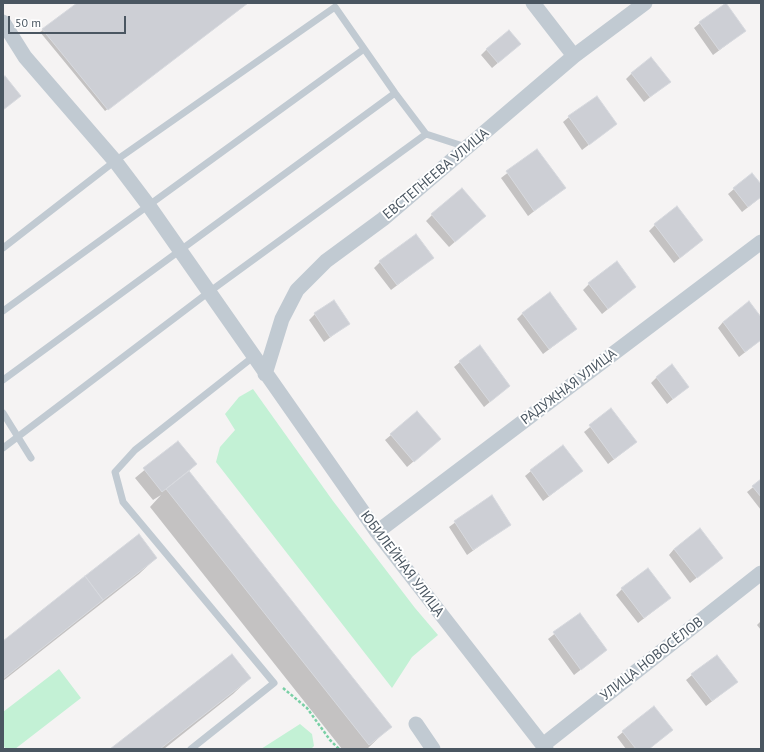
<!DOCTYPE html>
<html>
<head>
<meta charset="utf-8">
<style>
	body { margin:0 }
	#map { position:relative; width:764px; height:752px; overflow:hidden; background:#f5f3f3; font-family:"PT Sans",sans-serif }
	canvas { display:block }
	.frame { position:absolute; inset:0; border:4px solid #4a5661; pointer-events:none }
	.scale { position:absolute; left:8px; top:16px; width:118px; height:18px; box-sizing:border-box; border:2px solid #4a5661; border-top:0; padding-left:5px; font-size:12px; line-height:14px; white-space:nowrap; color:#4a5661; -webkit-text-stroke:3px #fff; paint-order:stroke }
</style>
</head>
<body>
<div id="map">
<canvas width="764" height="752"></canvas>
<div class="frame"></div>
<div class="scale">50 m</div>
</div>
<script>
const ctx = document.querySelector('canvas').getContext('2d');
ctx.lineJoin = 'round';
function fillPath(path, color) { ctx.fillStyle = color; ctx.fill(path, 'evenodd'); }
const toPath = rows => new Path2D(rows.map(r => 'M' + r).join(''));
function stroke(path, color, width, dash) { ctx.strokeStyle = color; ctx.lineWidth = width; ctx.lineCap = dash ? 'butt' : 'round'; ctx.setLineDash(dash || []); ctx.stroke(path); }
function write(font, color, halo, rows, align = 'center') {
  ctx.font = font + ' "PT Sans",sans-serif'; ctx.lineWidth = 4; ctx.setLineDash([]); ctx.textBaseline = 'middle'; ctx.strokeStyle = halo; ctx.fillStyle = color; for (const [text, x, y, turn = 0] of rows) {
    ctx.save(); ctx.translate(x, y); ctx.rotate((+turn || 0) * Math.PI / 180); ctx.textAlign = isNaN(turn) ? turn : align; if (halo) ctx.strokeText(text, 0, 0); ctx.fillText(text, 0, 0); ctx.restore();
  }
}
fillPath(toPath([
	[253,389,333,501,415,608,438,635,412,657,392,688,216,462,220,447,235,430,225,414,239,397],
	[59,669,81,698,15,749,6,749,3,745,3,712],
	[300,724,312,734,314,746,311,749,261,749]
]), '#c3f1d5');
fillPath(toPath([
	[79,3,248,3,105,111,40,32],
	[700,23,745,31,713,55,694,28],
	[520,44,492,68,481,55,487,49],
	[632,73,669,82,644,102,626,79],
	[569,117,616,124,582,150,563,122],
	[537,150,564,188,528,216,501,178],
	[761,186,761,197,742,212,728,194,734,189],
	[432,215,478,222,449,247,426,221],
	[655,225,702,240,674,263,649,231],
	[433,258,391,290,374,268,380,262],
	[589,284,635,287,602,314,583,290],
	[315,314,348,324,324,342,309,320],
	[522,314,576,329,543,354,517,319],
	[761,319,761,340,739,357,718,328,723,322],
	[460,362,509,386,484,407,454,367],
	[657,377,688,387,667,404,651,383],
	[611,410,630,447,608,464,584,432],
	[391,435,434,444,407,467,385,440],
	[178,442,196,464,188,472,390,727,367,749,342,749,150,507,161,495,153,500,135,478],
	[531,471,582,471,543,501,525,476],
	[761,481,761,510,747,492],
	[491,496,510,524,467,555,449,527],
	[674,549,722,558,690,583,669,555],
	[156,558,139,574,3,681,3,642],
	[622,589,664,603,638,623,616,595],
	[580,614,606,650,574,675,548,639],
	[761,621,761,630,757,625],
	[692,675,737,682,706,706,686,680],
	[250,678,233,694,164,749,112,749],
	[672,730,649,749,626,749,617,737,623,732]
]), '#0003');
const building = toPath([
	[77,3,248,3,108,110,42,29,77,3],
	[726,3,746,31,719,50,699,22,726,3],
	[509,30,521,44,498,63,486,49,509,30],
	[651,57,671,82,650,97,631,73,651,57],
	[5,76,21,96,3,110,3,77,5,76],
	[597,96,617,124,589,145,568,116,597,96],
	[537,149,566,188,534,211,506,171,537,149],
	[752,173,761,184,761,197,748,207,733,188,752,173],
	[462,188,486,216,455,242,431,214,462,188],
	[677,206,703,240,680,258,654,224,677,206],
	[416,234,434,258,397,285,379,261,416,234],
	[617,261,636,287,608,309,588,283,617,261],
	[550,292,577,329,549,349,522,313,550,292],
	[334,300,350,324,330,337,314,313,334,300],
	[749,301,761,317,761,340,745,352,723,322,749,301],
	[480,345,510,386,490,402,459,361,480,345],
	[672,364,689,387,673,399,656,377,672,364],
	[611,408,637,442,614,459,589,425,611,408],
	[417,411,441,439,414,462,390,434,417,411],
	[178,441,197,464,162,492,143,468,178,441],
	[563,445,583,471,549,496,530,470,563,445],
	[189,471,392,727,369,745,166,489,189,471],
	[761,479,761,497,752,486,761,479],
	[492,495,511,525,473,550,454,521,492,495],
	[700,528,723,558,697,578,674,549,700,528],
	[139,534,157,558,103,600,85,576,139,534],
	[648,568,671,598,644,618,621,588,648,568],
	[85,576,103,600,3,679,3,641,85,576],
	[580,613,607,650,581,670,553,632,580,613],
	[232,654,251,678,160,749,110,749,232,654],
	[717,655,738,682,712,701,691,674,717,655],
	[654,706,673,730,649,749,636,749,622,731,654,706]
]);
fillPath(building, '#cdcfd5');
stroke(building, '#d7d9de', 1);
stroke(toPath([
	[283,688,307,708,330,740,339,749]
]), '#7ad0a6', 2.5, [3, 2]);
stroke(toPath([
	[3,248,115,161,335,7,395,93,426,134,466,147],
	[3,311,364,49],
	[3,380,395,93],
	[3,413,31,458],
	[3,448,209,292,426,134],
	[191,749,274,683,123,502,115,472,135,450,253,357]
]), '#c1cad2', 7);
stroke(toPath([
	[533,3,574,56],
	[3,22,25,57,115,161,149,206,377,532,546,749],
	[265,374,282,319,297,290,326,261,383,219,574,56,645,3],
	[377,532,761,242],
	[416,724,433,749],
	[543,745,761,573]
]), '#c1cad2', 15);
write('14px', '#4a5661', '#fff', [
	["ЕВСТЕГНЕЕВА УЛИЦА",436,174,-40],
	["РАДУЖНАЯ УЛИЦА",569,387,-37],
	["ЮБИЛЕЙНАЯ УЛИЦА",402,564,53],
	["УЛИЦА НОВОСЁЛОВ",652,659,-38]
]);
</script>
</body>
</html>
